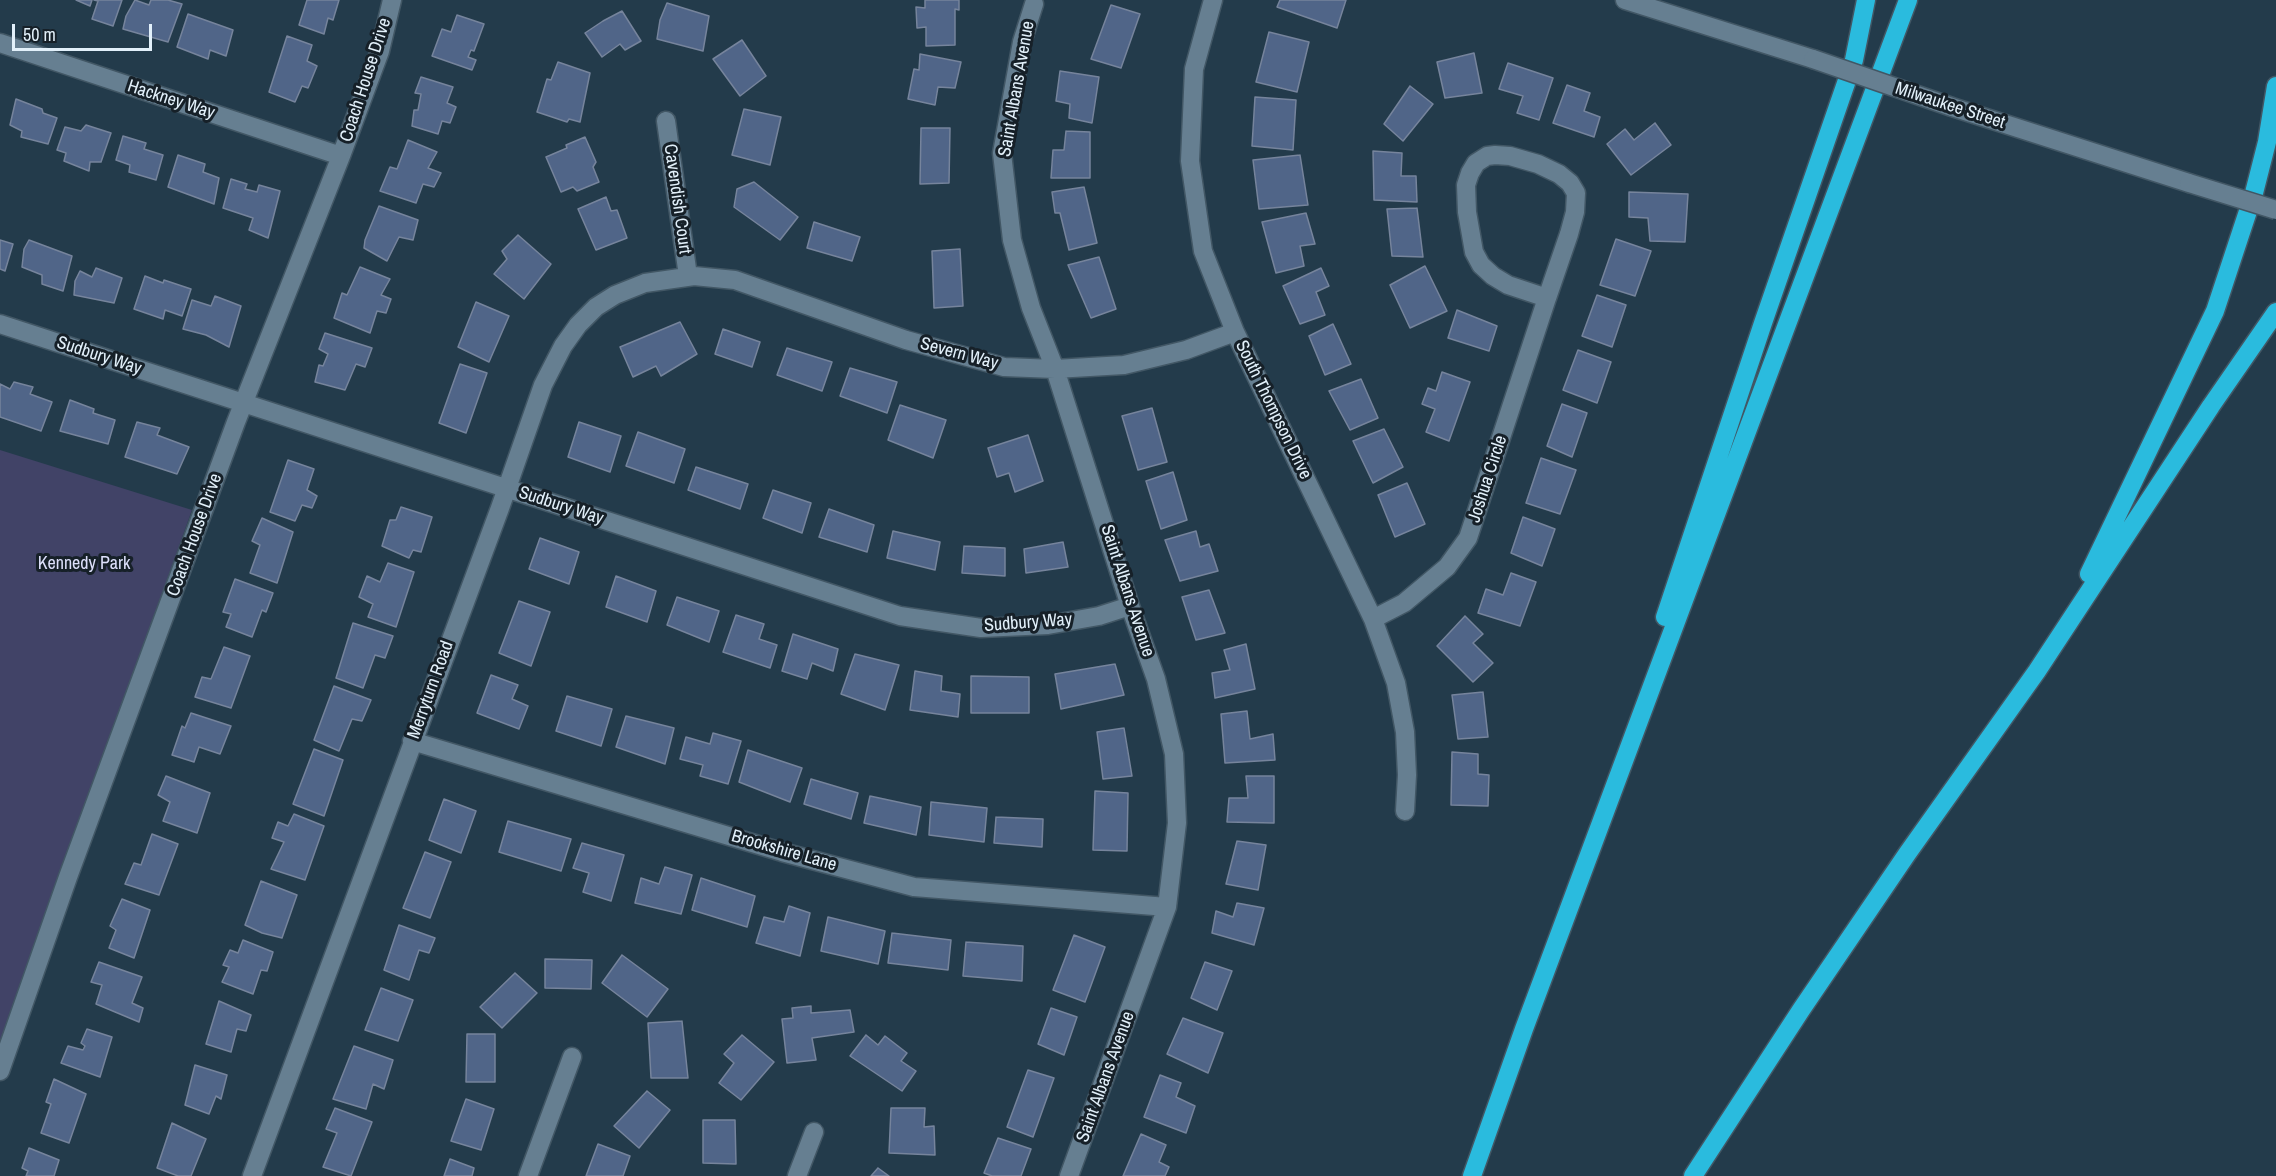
<!DOCTYPE html>
<html>
<head>
<meta charset="utf-8">
<style>
	body { margin:0 }
	#map { position:relative; width:2276px; height:1176px; overflow:hidden; background:#233b4b; font-family:"Archivo Narrow",sans-serif }
	canvas { display:block }
	.scale { position:absolute; left:12px; top:24px; width:140px; height:27px; box-sizing:border-box; border:3px solid #e2f0fa; border-top:0; padding-left:8px; font-size:18px; line-height:21px; white-space:nowrap; color:#e2f0fa; -webkit-text-stroke:4px #162028; paint-order:stroke }
</style>
</head>
<body>
<div id="map">
<canvas width="2276" height="1176"></canvas>
<div class="scale">50 m</div>
</div>
<script>
const ctx = document.querySelector('canvas').getContext('2d');
ctx.lineJoin = 'round';
function fillPath(path, color) { ctx.fillStyle = color; ctx.fill(path, 'evenodd'); }
const toPath = rows => new Path2D(rows.map(r => 'M' + r).join(''));
function stroke(path, color, width, dash) { ctx.strokeStyle = color; ctx.lineWidth = width; ctx.lineCap = dash ? 'butt' : 'round'; ctx.setLineDash(dash || []); ctx.stroke(path); }
function write(font, color, halo, rows, align = 'center') {
  ctx.font = font + ' "Archivo Narrow",sans-serif'; ctx.lineWidth = 6; ctx.setLineDash([]); ctx.textBaseline = 'middle'; ctx.strokeStyle = halo; ctx.fillStyle = color; for (const [text, x, y, turn = 0] of rows) {
    ctx.save(); ctx.translate(x, y); ctx.rotate((+turn || 0) * Math.PI / 180); ctx.textAlign = isNaN(turn) ? turn : align; if (halo) ctx.strokeText(text, 0, 0); ctx.fillText(text, 0, 0); ctx.restore();
  }
}
fillPath(toPath([
	[0,450,192,510,0,1045]
]), '#414367');
const building = toPath([
	[76,0,92,0,90,6,76,0],
	[94,0,122,0,113,26,92,19,98,1,94,0],
	[135,0,149,5,151,0,168,0,182,4,168,42,123,29,126,16,135,0],
	[307,0,339,0,333,20,328,18,324,34,299,25,307,0],
	[925,0,959,0,959,10,955,9,955,45,926,46,926,27,917,28,916,7,925,8,925,0],
	[1280,0,1346,0,1337,28,1277,7,1280,0],
	[667,3,709,16,703,51,657,39,660,20,667,3],
	[1111,5,1140,14,1121,68,1091,59,1111,5],
	[622,11,641,41,625,50,620,44,602,57,585,33,603,21,622,11],
	[188,14,233,30,226,56,210,50,208,59,177,47,188,14],
	[457,15,484,24,474,51,471,50,468,57,476,60,472,70,432,56,442,29,451,32,457,15],
	[1269,32,1309,42,1297,92,1256,82,1269,32],
	[287,36,312,45,307,61,317,66,308,88,302,86,295,102,269,92,287,36],
	[742,40,766,76,740,96,713,59,742,40],
	[1474,53,1482,93,1445,98,1437,62,1474,53],
	[920,54,961,62,955,88,938,87,935,105,908,99,914,69,919,70,920,54],
	[558,62,590,73,580,122,569,119,567,122,537,112,547,79,551,80,558,62],
	[1508,63,1553,78,1539,120,1517,113,1523,96,1499,89,1508,63],
	[1060,71,1099,77,1092,123,1069,118,1070,104,1056,101,1060,71],
	[421,77,453,87,447,103,456,107,450,123,442,121,438,134,412,126,414,110,418,110,421,94,415,93,421,77],
	[1567,85,1590,93,1584,111,1600,117,1594,137,1553,123,1567,85],
	[1410,86,1433,104,1403,141,1384,124,1410,86],
	[1255,97,1296,100,1293,150,1252,146,1255,97],
	[16,99,42,109,43,113,57,118,48,144,21,137,22,131,10,125,16,99],
	[744,109,781,117,770,165,732,155,744,109],
	[1655,123,1671,145,1631,175,1607,144,1625,129,1634,140,1655,123],
	[86,125,111,133,101,162,90,162,89,171,64,161,66,153,57,150,65,127,81,131,86,125],
	[921,128,950,128,949,183,920,184,921,128],
	[1066,131,1090,132,1090,178,1051,178,1053,150,1064,150,1066,131],
	[123,136,146,143,144,149,163,155,156,180,129,172,130,165,116,160,123,136],
	[585,137,596,162,593,167,599,182,577,191,573,187,561,192,546,157,567,148,566,145,585,137],
	[408,140,437,152,428,168,441,173,434,187,423,184,416,203,380,191,390,167,397,169,408,140],
	[1373,151,1402,153,1401,176,1416,176,1417,202,1374,200,1373,151],
	[178,155,205,164,203,172,219,178,214,204,168,187,178,155],
	[1300,155,1308,205,1259,209,1253,160,1300,155],
	[231,179,247,184,245,189,257,192,259,185,280,191,268,238,249,230,253,218,223,208,231,179],
	[754,182,798,217,780,240,734,207,737,189,754,182],
	[1084,187,1097,243,1069,250,1060,213,1055,213,1052,192,1084,187],
	[1629,192,1688,194,1685,242,1650,241,1648,218,1629,217,1629,192],
	[606,197,611,211,617,210,627,238,596,250,578,209,606,197],
	[379,206,418,220,413,240,399,237,387,261,364,248,365,240,379,206],
	[1417,208,1423,257,1392,256,1387,209,1417,208],
	[1306,213,1315,244,1300,246,1304,266,1276,273,1262,222,1306,213],
	[814,222,860,237,852,261,807,248,814,222],
	[518,235,551,264,524,299,494,274,507,259,502,251,518,235],
	[1616,239,1651,251,1635,296,1600,285,1616,239],
	[0,240,13,244,5,271,0,269,0,240],
	[29,240,72,256,63,291,42,284,42,275,22,267,24,249,29,240],
	[960,249,963,306,934,308,932,251,960,249],
	[1099,257,1116,309,1091,318,1068,265,1099,257],
	[1425,266,1447,311,1410,328,1390,285,1425,266],
	[360,267,390,279,381,295,391,299,386,313,377,311,370,333,334,318,342,293,347,295,360,267],
	[96,268,122,278,114,303,74,295,75,281,80,271,92,277,96,268],
	[1321,268,1329,286,1316,292,1325,315,1300,324,1283,286,1321,268],
	[145,276,163,283,164,280,191,289,182,316,165,310,163,319,134,309,145,276],
	[1597,295,1626,305,1612,347,1582,336,1597,295],
	[215,296,241,306,229,347,206,335,183,329,192,300,211,306,215,296],
	[476,302,509,316,489,362,458,347,476,302],
	[1457,310,1497,326,1489,351,1448,338,1457,310],
	[680,322,697,354,661,376,656,366,633,377,620,347,680,322],
	[1333,324,1351,364,1325,375,1309,336,1333,324],
	[723,329,760,342,752,367,715,354,723,329],
	[325,333,372,348,365,367,356,364,345,390,315,382,319,365,323,366,328,354,319,349,325,333],
	[787,348,832,362,822,391,777,375,787,348],
	[1578,350,1611,362,1597,403,1563,390,1578,350],
	[460,364,487,373,466,433,439,423,460,364],
	[850,368,897,382,887,413,840,396,850,368],
	[1442,372,1470,382,1449,441,1426,432,1435,409,1422,404,1428,388,1436,391,1442,372],
	[1361,379,1378,418,1350,430,1329,391,1361,379],
	[14,382,33,387,30,394,52,402,41,431,0,417,0,384,10,389,14,382],
	[70,400,94,409,93,413,115,420,108,444,60,431,70,400],
	[1562,404,1587,413,1572,457,1547,446,1562,404],
	[900,405,946,420,933,458,888,440,900,405],
	[1152,408,1167,462,1138,470,1122,416,1152,408],
	[137,422,160,428,157,435,189,447,177,474,125,457,137,422],
	[579,422,621,436,610,472,568,457,579,422],
	[1384,429,1403,467,1373,483,1353,441,1384,429],
	[638,432,685,449,674,483,626,466,638,432],
	[1028,435,1043,481,1015,492,1009,473,997,477,988,448,1028,435],
	[1541,458,1576,470,1560,514,1526,503,1541,458],
	[288,460,314,469,307,490,317,496,312,508,302,505,295,521,270,512,288,460],
	[696,467,748,484,740,509,688,490,696,467],
	[1173,472,1187,520,1161,529,1146,481,1173,472],
	[1407,483,1425,524,1395,537,1378,495,1407,483],
	[773,490,811,503,802,533,763,518,773,490],
	[401,507,432,517,421,552,413,550,409,558,382,546,390,520,396,520,401,507],
	[829,509,874,525,867,552,819,537,829,509],
	[1523,517,1555,529,1542,566,1511,553,1523,517],
	[262,518,293,532,277,583,250,573,260,545,252,541,262,518],
	[893,531,940,542,935,570,887,558,893,531],
	[1196,531,1200,547,1209,544,1218,571,1180,581,1165,540,1196,531],
	[540,538,579,552,569,584,529,569,540,538],
	[1063,542,1068,567,1026,573,1024,549,1063,542],
	[964,546,1005,548,1005,576,962,573,964,546],
	[388,563,414,572,396,627,368,617,373,604,359,597,367,576,380,582,388,563],
	[1511,573,1536,582,1520,626,1478,613,1486,589,1503,595,1511,573],
	[616,576,656,591,647,622,606,607,616,576],
	[235,579,273,593,266,612,262,610,252,637,226,627,231,614,223,612,235,579],
	[1209,590,1225,633,1196,640,1182,597,1209,590],
	[677,597,719,611,709,642,667,625,677,597],
	[519,601,550,612,531,666,499,653,519,601],
	[736,615,764,624,759,639,777,645,770,668,723,652,736,615],
	[1465,616,1483,634,1473,643,1493,663,1473,682,1437,646,1465,616],
	[353,623,393,636,385,658,375,655,363,688,336,678,353,623],
	[793,634,838,649,833,671,812,663,807,679,782,671,793,634],
	[1246,644,1255,689,1215,698,1212,673,1230,670,1224,650,1246,644],
	[224,647,250,656,231,708,195,697,202,677,211,679,224,647],
	[855,654,899,665,885,710,841,694,855,654],
	[1115,664,1124,695,1061,709,1055,674,1115,664],
	[915,671,942,676,941,691,960,694,958,717,910,710,915,671],
	[491,675,518,685,512,699,528,706,519,729,477,713,491,675],
	[971,676,1029,677,1029,713,971,713,971,676],
	[334,686,371,700,362,721,352,719,339,751,314,740,334,686],
	[1483,692,1488,737,1458,739,1452,695,1483,692],
	[567,696,612,709,601,746,556,731,567,696],
	[1247,711,1250,739,1273,734,1275,760,1225,763,1221,714,1247,711],
	[191,713,231,726,220,754,199,747,194,762,172,755,182,726,185,728,191,713],
	[626,716,674,728,665,764,616,747,626,716],
	[1124,728,1132,776,1103,779,1097,732,1124,728],
	[713,733,741,741,728,784,700,776,703,765,680,759,686,737,710,744,713,733],
	[314,749,343,760,324,816,293,804,314,749],
	[748,750,802,768,790,802,739,782,748,750],
	[1452,752,1478,754,1478,774,1489,775,1488,806,1451,805,1452,752],
	[166,776,210,793,197,833,163,821,170,802,158,795,166,776],
	[1246,776,1274,776,1274,823,1227,822,1229,798,1248,798,1246,776],
	[811,779,858,793,851,819,804,804,811,779],
	[1095,791,1128,793,1127,851,1093,850,1095,791],
	[870,796,921,807,916,835,864,823,870,796],
	[444,799,476,811,461,853,429,840,444,799],
	[931,802,987,808,984,842,929,835,931,802],
	[294,814,324,826,305,880,271,869,284,842,272,838,278,822,288,826,294,814],
	[996,817,1043,819,1042,847,994,843,996,817],
	[508,821,571,839,561,871,499,852,508,821],
	[152,834,178,844,159,895,125,884,134,863,141,865,152,834],
	[1237,841,1266,845,1258,890,1226,884,1237,841],
	[582,843,624,855,611,901,583,892,589,873,573,868,582,843],
	[425,852,451,862,430,918,403,908,425,852],
	[665,867,692,875,681,914,635,903,641,878,659,884,665,867],
	[701,878,755,896,747,927,692,910,701,878],
	[261,881,297,895,282,938,262,933,245,925,261,881],
	[122,899,150,910,134,958,109,948,116,930,110,926,122,899],
	[1237,903,1264,908,1254,945,1212,933,1216,911,1233,917,1237,903],
	[789,906,810,913,800,956,756,943,764,917,784,922,789,906],
	[828,917,885,931,878,964,821,951,828,917],
	[399,925,435,938,429,953,419,950,409,980,384,970,399,925],
	[892,933,951,940,948,970,888,963,892,933],
	[1074,935,1105,947,1085,1002,1053,990,1074,935],
	[243,940,273,952,267,971,261,970,253,994,222,982,229,967,223,965,230,950,238,953,243,940],
	[966,942,1023,946,1022,981,963,976,966,942],
	[622,955,668,989,647,1017,602,983,622,955],
	[545,959,592,960,591,989,545,988,545,959],
	[99,962,142,977,132,1003,143,1008,139,1022,96,1004,102,985,91,982,99,962],
	[1205,962,1232,971,1217,1010,1191,998,1205,962],
	[515,973,537,993,502,1028,480,1007,515,973],
	[381,988,413,1000,398,1041,365,1030,381,988],
	[219,1001,251,1015,246,1031,237,1029,231,1052,206,1044,219,1001],
	[811,1006,811,1013,850,1010,854,1032,812,1038,816,1060,787,1063,782,1019,793,1018,792,1008,811,1006],
	[1051,1008,1077,1017,1064,1055,1038,1044,1051,1008],
	[1183,1018,1223,1033,1208,1073,1167,1054,1183,1018],
	[682,1021,688,1078,651,1078,648,1023,682,1021],
	[87,1029,112,1037,100,1077,61,1063,68,1046,83,1050,85,1046,81,1043,87,1029],
	[467,1034,495,1034,495,1082,466,1082,467,1034],
	[742,1035,774,1062,741,1100,719,1083,734,1063,724,1054,742,1035],
	[866,1035,878,1045,885,1036,907,1053,901,1061,916,1071,902,1091,850,1056,866,1035],
	[354,1046,393,1060,384,1089,373,1084,366,1109,333,1099,354,1046],
	[195,1065,227,1075,221,1099,216,1096,209,1114,185,1105,195,1065],
	[1028,1070,1054,1078,1033,1137,1007,1127,1028,1070],
	[1160,1075,1181,1083,1176,1097,1195,1106,1186,1133,1144,1117,1160,1075],
	[54,1079,86,1094,69,1143,41,1133,51,1104,46,1102,54,1079],
	[647,1091,670,1110,639,1148,614,1126,647,1091],
	[466,1099,494,1109,481,1150,451,1141,466,1099],
	[335,1108,372,1122,351,1176,323,1167,337,1133,326,1129,335,1108],
	[891,1108,925,1108,924,1127,934,1126,935,1155,889,1153,891,1108],
	[703,1120,735,1120,736,1164,703,1163,703,1120],
	[172,1123,206,1139,191,1176,178,1176,157,1168,172,1123],
	[1141,1134,1166,1145,1159,1162,1169,1167,1165,1176,1123,1176,1141,1134],
	[998,1138,1031,1149,1021,1176,992,1176,984,1173,998,1138],
	[598,1144,630,1156,623,1176,586,1176,598,1144],
	[29,1148,59,1160,54,1176,26,1176,28,1171,22,1168,29,1148],
	[450,1159,474,1168,472,1176,444,1176,450,1159],
	[878,1168,889,1176,871,1176,878,1168]
]);
fillPath(building, '#506588');
stroke(building, '#76849c', 1.5);
const street = toPath([
	[1213,0,1194,69,1190,161,1203,251,1235,332,1373,619,1396,683,1405,732,1407,775,1405,811],
	[1034,4,1022,42,1002,153,1012,240,1031,308,1055,369,1130,606,1156,679,1174,754,1177,823,1167,907,1069,1176],
	[0,43,341,156],
	[666,121,688,276],
	[1495,155,1510,156,1538,164,1559,174,1570,183,1576,193,1575,212,1569,234,1547,298,1508,285,1493,276,1481,265,1474,252,1467,212,1466,185,1470,173,1476,163,1487,156,1495,155],
	[0,324,900,616,981,628,1048,625,1099,616,1130,606],
	[1373,619,1404,603,1447,567,1468,538,1547,298],
	[412,741,782,852,914,887,1167,907],
	[0,1071,68,877,236,422,341,156,380,51,392,0],
	[252,1176,500,508,543,385,563,346,578,325,596,307,615,295,645,283,694,276,735,280,906,340,1004,367,1055,369,1124,365,1186,350,1235,332],
	[528,1176,572,1057],
	[797,1176,814,1132]
]);
const secondary = toPath([
	[1625,0,1813,59],
	[1952,107,2189,183]
]);
const highway = toPath([
	[2089,574,2215,311,2254,193,2267,142,2276,86],
	[1665,617,1763,323,1854,60,1866,0],
	[1472,1176,1524,1029,1908,0],
	[1693,1176,1801,1010,1907,854,2037,671,2211,406,2276,312]
]);
stroke(street, '#425765', 21);
stroke(secondary, '#425765', 21);
stroke(highway, '#425765', 21);
stroke(street, '#667f91', 18);
stroke(secondary, '#667f91', 18);
stroke(highway, '#2abbde', 18);
const secondaryBridge = toPath([
	[1813,59,1952,107],
	[2189,183,2276,210]
]);
stroke(secondaryBridge, '#425765', 21, []);
stroke(secondaryBridge, '#667f91', 18);
write('18px', '#e2f0fa', '#162028', [
	["Coach House Drive",366,80,-72],
	["Saint Albans Avenue",1017,89,-80],
	["Hackney Way",171,100,18],
	["Milwaukee Street",1950,106,18],
	["Cavendish Court",677,199,82],
	["Severn Way",959,354,15],
	["Sudbury Way",99,356,18],
	["South Thompson Drive",1273,410,64],
	["Joshua Circle",1488,479,-72],
	["Sudbury Way",561,506,18],
	["Coach House Drive",195,535,-70],
	["Saint Albans Avenue",1127,591,72],
	["Sudbury Way",1028,623,-4],
	["Merryturn Road",431,690,-70],
	["Brookshire Lane",784,851,16],
	["Saint Albans Avenue",1106,1077,-70]
]);
write('18px', '#dde0fb', '#162028', [
	["Kennedy Park",84,564]
]);
</script>
</body>
</html>
